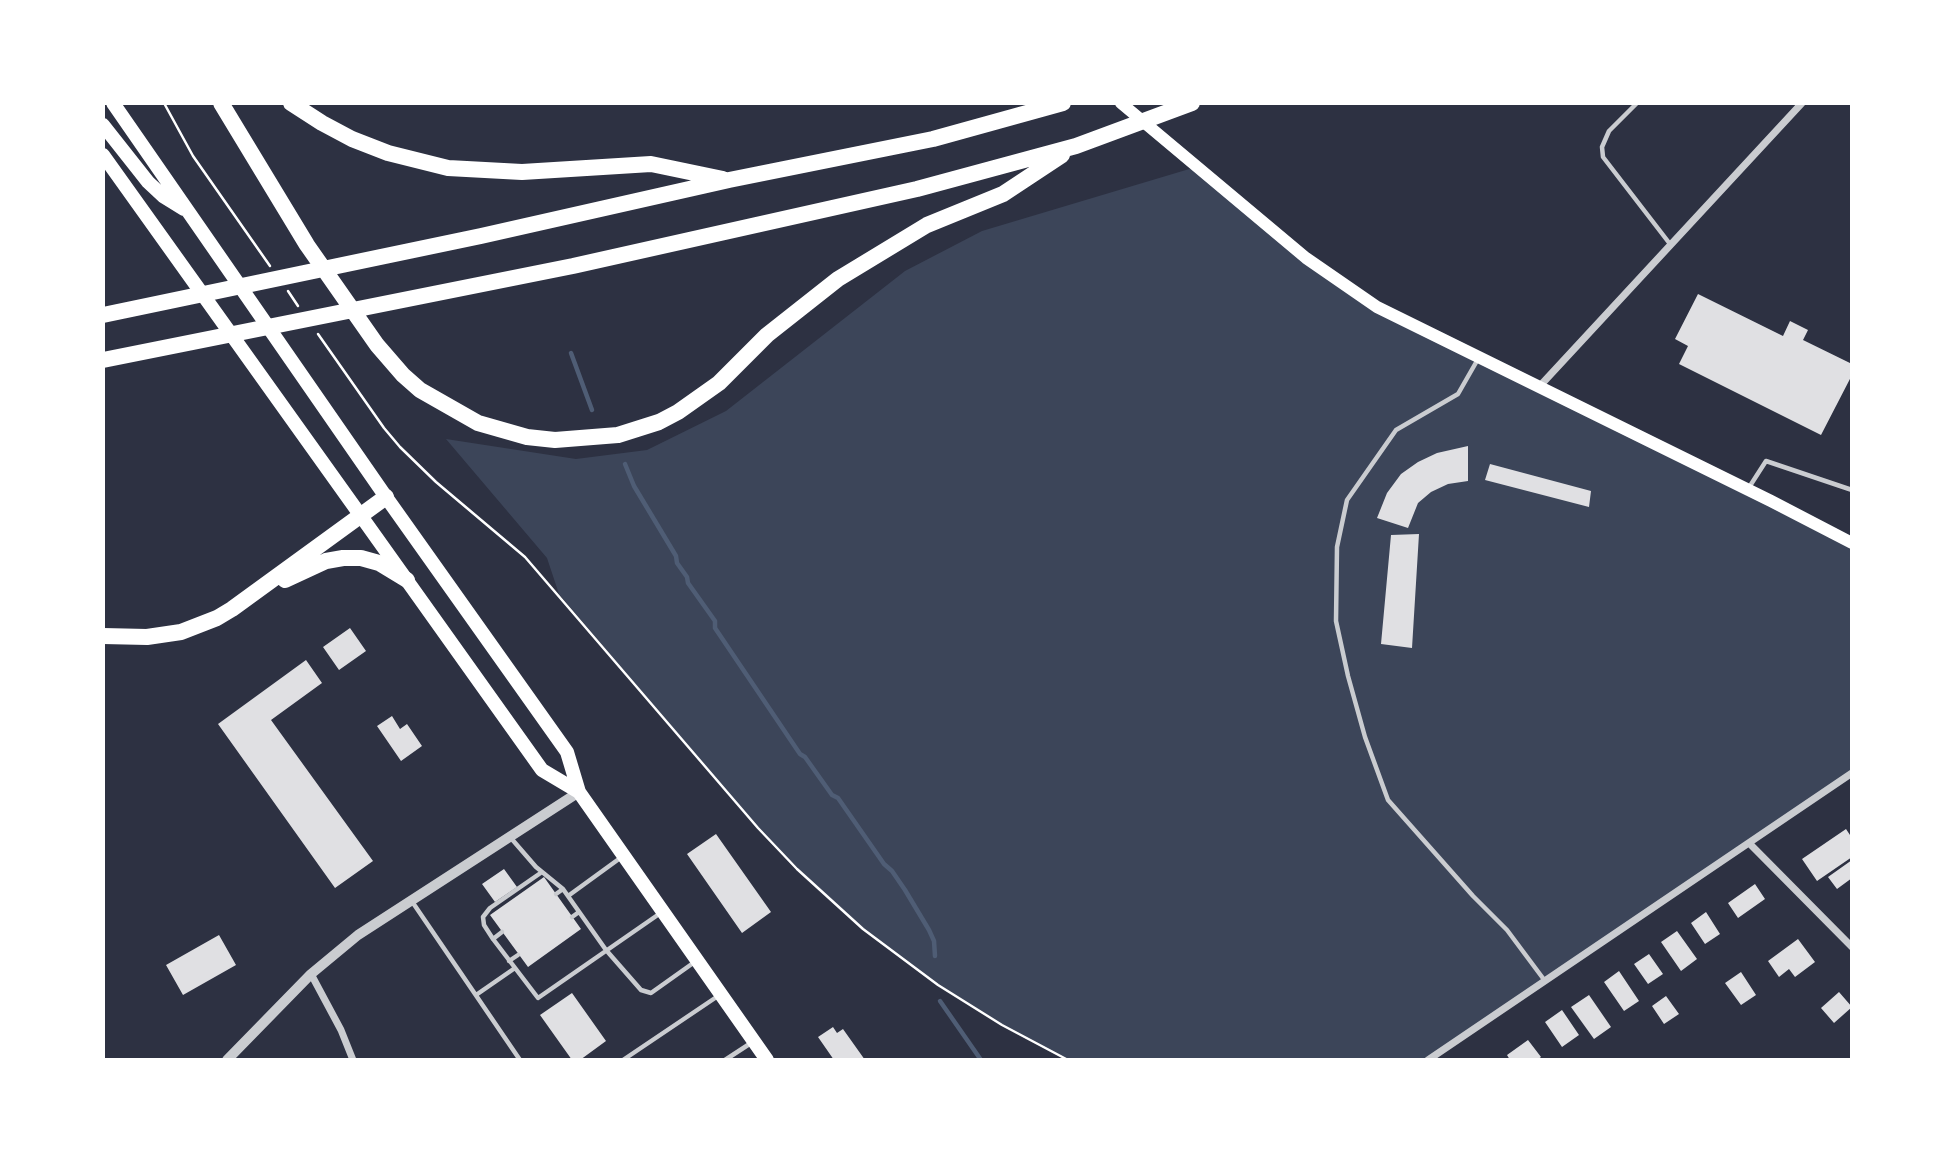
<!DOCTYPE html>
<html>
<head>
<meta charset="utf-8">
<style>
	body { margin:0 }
	#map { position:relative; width:1955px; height:1163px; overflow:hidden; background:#2d3142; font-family:Arial,sans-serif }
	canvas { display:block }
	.frame { position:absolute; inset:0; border:105px solid #fff; pointer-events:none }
</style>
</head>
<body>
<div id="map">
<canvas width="1955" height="1163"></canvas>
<div class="frame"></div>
</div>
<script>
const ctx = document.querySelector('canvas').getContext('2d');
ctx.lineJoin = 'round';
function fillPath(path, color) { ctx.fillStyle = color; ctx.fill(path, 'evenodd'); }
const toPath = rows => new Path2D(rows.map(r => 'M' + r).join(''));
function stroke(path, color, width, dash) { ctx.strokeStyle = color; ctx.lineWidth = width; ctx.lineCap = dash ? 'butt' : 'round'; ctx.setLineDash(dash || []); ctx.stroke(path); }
fillPath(toPath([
	[1196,167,1377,308,1852,543,1852,773,1428,1060,1068,1060,1002,1025,938,985,863,929,811,881,758,828,559,594,547,558,446,439,576,459,647,450,726,411,905,271,982,231]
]), '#3c4559');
stroke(toPath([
	[571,353,592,410],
	[625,464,634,486,676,556,677,563,687,577,688,583,715,621,715,628,800,754,805,757,832,795,838,798,884,864,892,871,905,890,929,930,934,941,935,956],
	[940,1001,981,1060]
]), '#4f5d75', 4.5);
fillPath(toPath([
	[1698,294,1783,336,1790,321,1808,330,1803,340,1852,364,1852,375,1821,435,1679,364,1688,346,1675,339],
	[1468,446,1468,481,1448,484,1431,492,1418,503,1408,528,1377,518,1387,493,1401,474,1418,462,1437,453],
	[1490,464,1591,491,1589,507,1485,480],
	[1419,534,1412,648,1381,644,1391,535],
	[350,628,366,651,339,670,323,647],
	[306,660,322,683,271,720,373,861,335,888,218,724],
	[392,716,400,729,407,724,422,746,401,761,377,726],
	[1846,829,1852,838,1852,857,1817,881,1802,859],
	[716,834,771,912,742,933,687,854],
	[1852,860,1852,878,1837,889,1828,877],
	[504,869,517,887,495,902,482,884],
	[544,877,581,929,528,967,490,915],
	[1755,884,1765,899,1738,918,1728,903],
	[1706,912,1720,934,1705,944,1691,923],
	[1677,931,1697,959,1681,971,1661,942],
	[219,935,236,965,183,995,166,965],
	[1798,939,1815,962,1795,977,1789,969,1779,977,1768,961],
	[1649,954,1663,974,1648,984,1634,964],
	[1619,971,1639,1001,1624,1011,1604,982],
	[1741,972,1756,995,1741,1005,1725,983],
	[1839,992,1852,1007,1834,1023,1821,1008],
	[572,993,606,1041,580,1060,572,1060,540,1015],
	[1589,995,1611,1027,1594,1039,1571,1007],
	[1666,996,1679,1014,1664,1024,1652,1006],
	[1562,1010,1579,1035,1562,1047,1545,1022],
	[833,1027,837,1033,843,1029,865,1060,834,1060,818,1037],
	[1528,1040,1541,1057,1537,1060,1510,1060,1507,1055]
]), '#e0e0e3');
stroke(toPath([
	[164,103,193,156,270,266],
	[288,291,298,306],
	[318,334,384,428,400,447,436,482,525,557,758,828,797,869,863,929,938,985,1002,1025,1068,1060]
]), '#fff', 2.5);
stroke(toPath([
	[1637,103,1609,131,1602,147,1603,157,1670,244],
	[1478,359,1458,394,1396,430,1347,500,1337,547,1336,621,1348,676,1365,737,1388,800,1473,896,1507,930,1545,981],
	[1748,489,1766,461,1852,490],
	[510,837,536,867,563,889,606,950,641,990,651,993,696,961],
	[542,872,490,908,483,917,484,925,493,939,538,998,662,912],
	[556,894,563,889],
	[568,896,623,856],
	[411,900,520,1060],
	[572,917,579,912],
	[493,939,502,932],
	[509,961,518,955],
	[476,995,515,968],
	[623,1060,718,996],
	[725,1060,751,1043]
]), '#caccd0', 4.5);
stroke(toPath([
	[1538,388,1802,103],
	[1750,844,1852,947],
	[311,974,341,1030,353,1060],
	[1428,1060,1852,773]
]), '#caccd0', 7);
stroke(toPath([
	[227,1060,311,974,358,935,579,792]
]), '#caccd0', 10);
stroke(toPath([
	[1121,103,1306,258,1377,307,1771,501,1852,543]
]), '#fff', 12);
stroke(toPath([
	[386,497,567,752,579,792,767,1060],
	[361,516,542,770,579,792]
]), '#fff', 14);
stroke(toPath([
	[113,103,386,497],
	[103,125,148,182,163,196,184,209],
	[103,155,361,516]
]), '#fff', 14);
stroke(toPath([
	[221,103,307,245,377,345,403,375,420,390,478,423,527,437,555,440,618,435,659,422,678,412,719,383,767,335,838,279,927,225,1003,194,1062,155],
	[291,103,322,123,352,139,388,153,448,168,522,172,651,164,723,179],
	[103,315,481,236,729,180,933,139,1063,103],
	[103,360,573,266,917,189,1076,146,1192,103],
	[285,580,326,561,343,558,361,558,379,563,407,580],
	[103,636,147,637,181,632,217,618,232,609,386,497]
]), '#fff', 16);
</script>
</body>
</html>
